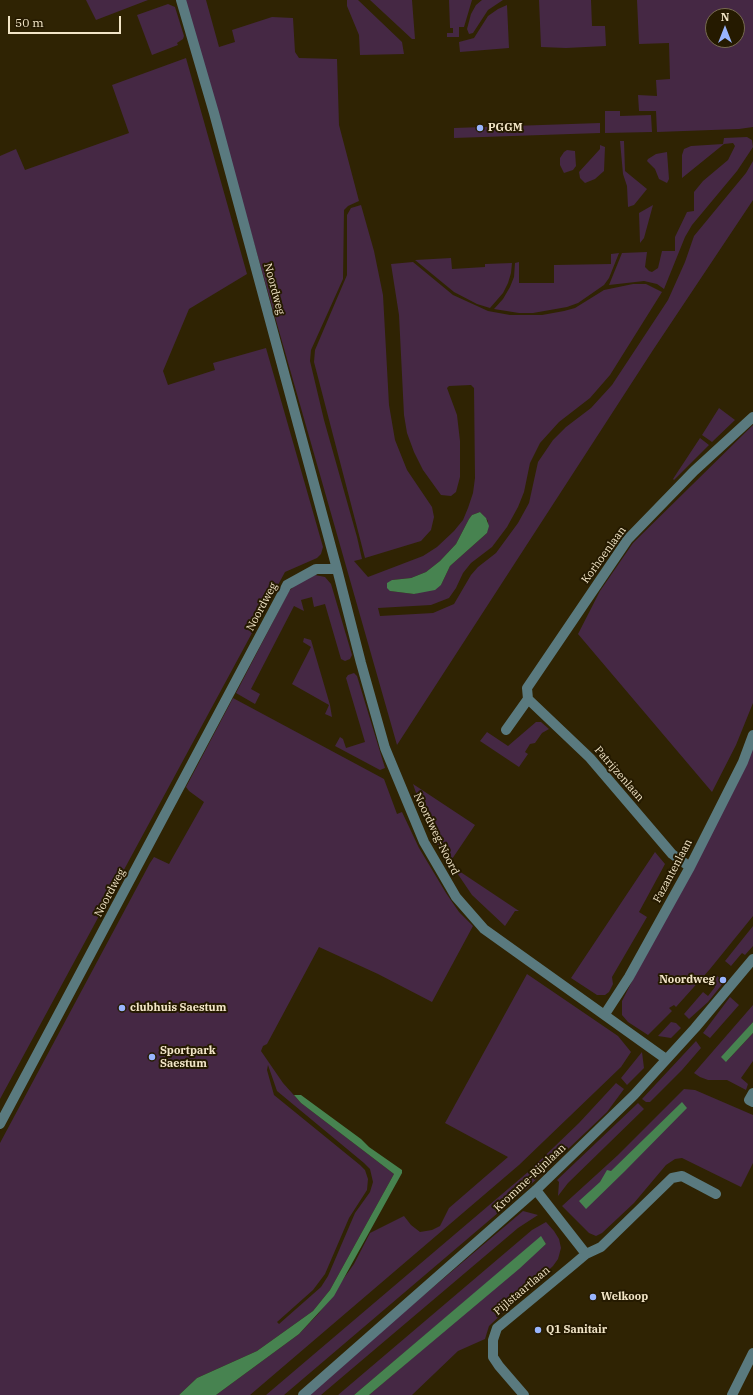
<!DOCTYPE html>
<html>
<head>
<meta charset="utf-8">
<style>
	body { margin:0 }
	#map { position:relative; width:753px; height:1395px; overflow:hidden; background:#2f2303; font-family:"IBM Plex Serif",serif }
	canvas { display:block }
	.north { position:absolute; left:705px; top:8px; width:40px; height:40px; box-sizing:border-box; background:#251a00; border:1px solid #776b50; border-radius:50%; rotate:0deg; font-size:11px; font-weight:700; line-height:16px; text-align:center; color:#f2e5c7 }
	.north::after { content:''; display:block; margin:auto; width:14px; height:18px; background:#99b5fd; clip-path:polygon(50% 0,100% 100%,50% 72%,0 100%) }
	.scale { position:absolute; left:8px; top:16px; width:113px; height:18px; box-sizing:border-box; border:2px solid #f2e5c7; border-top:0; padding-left:5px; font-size:12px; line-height:14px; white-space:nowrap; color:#f2e5c7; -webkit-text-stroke:3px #251a00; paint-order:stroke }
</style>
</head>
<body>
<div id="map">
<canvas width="753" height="1395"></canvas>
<div class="north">N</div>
<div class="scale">50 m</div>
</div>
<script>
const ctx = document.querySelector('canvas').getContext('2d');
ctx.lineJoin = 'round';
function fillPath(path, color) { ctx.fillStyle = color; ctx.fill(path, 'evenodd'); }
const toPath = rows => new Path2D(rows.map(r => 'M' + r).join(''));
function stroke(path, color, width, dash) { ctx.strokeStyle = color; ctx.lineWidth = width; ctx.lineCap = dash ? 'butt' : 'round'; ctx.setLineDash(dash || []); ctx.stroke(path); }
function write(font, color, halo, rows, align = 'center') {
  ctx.font = font + ' "IBM Plex Serif",serif'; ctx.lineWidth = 4; ctx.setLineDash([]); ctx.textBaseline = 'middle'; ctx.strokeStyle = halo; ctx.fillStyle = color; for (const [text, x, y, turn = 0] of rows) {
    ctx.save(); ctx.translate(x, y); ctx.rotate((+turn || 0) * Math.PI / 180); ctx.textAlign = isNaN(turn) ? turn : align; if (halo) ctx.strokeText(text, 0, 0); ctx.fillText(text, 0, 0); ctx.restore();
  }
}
fillPath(toPath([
	[86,0,148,0,96,20],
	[183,0,206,0,219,47,235,42,232,30,272,17,293,18,295,52,299,58,337,59,339,125,359,201,348,206,344,210,343,279,311,350,310,361,324,420,357,537,362,559,354,561,368,577,423,556,437,547,454,531,463,520,468,508,473,493,475,478,474,388,471,385,449,386,447,388,457,415,460,441,460,477,456,492,451,496,441,495,423,470,414,452,407,433,404,415,399,315,391,264,413,262,453,295,488,311,510,315,542,315,564,311,575,308,604,290,633,284,646,284,662,292,610,375,590,398,559,422,540,443,530,463,524,492,518,507,507,527,492,547,471,563,463,573,456,588,449,598,431,605,378,608,380,616,433,613,454,604,471,575,478,567,496,553,518,523,529,503,538,462,553,440,566,427,591,408,612,385,668,300,685,262,694,236,746,173,753,161,753,200,653,350,397,745,228,152],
	[480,512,488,521,487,533,450,566,441,585,414,594,390,591,392,580,411,578,426,572,440,561,456,544,469,519,472,515],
	[347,0,358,0,402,42,404,54,360,55,359,35,347,6],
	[370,0,412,0,415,39,412,39],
	[449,0,472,0,464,27,459,27,459,37,447,37,447,33,453,33,453,28,450,28],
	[482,0,503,0,488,10,473,33,469,34,467,29,471,14,476,5],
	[539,0,591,0,592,26,605,26,606,46,566,48,541,47],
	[637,0,753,0,753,127,739,129,657,132,656,111,639,111,638,95,657,96,656,80,670,79,669,43,639,44],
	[713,16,737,16,737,40,713,40],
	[168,4,175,7,184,36,183,39,177,43,178,45,152,55,137,15],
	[507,5,509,48,460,52,459,42,474,38,488,16,498,9],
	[186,58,247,274,189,309,163,371,168,385,215,370,213,363,266,348,323,547,321,554,317,558,285,572,0,1099,0,156,16,149,25,170,129,133,112,85],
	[605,111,620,111,620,116,651,115,652,132,605,133],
	[600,123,600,133,454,138,454,128],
	[747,137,752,140,753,147,737,171,692,225,685,237,664,289,657,284,644,281,609,285,622,253,647,252,645,267,649,271,652,272,658,268,662,251,675,251,675,237,687,212,694,211,694,192,703,181,728,160,735,146,733,143,724,144,682,178,682,155,684,149,691,146,723,144,724,138],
	[620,141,624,141,625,171,647,189,634,205,628,207,627,186,623,174],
	[600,145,605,147,604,171,595,179,585,183,580,178,579,172,600,149],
	[567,150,575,151,576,166,573,170,564,173,560,165,560,158,564,152],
	[667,152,669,179,667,183,659,179,655,169,647,161,648,159,656,154],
	[361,205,374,251,383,295,389,405,395,440,407,470,432,507,434,517,431,530,421,541,365,558,314,362,315,350,347,275,347,215,351,208],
	[653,205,644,238,640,243,639,213],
	[619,253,609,278,604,285,578,303,567,307,533,313,519,313,494,309,503,299,510,287,514,277,515,263,519,262,519,283,554,283,554,265,611,264,611,254],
	[451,258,452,269,485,267,485,264,512,263,511,273,508,283,503,293,490,308,477,304,454,292,415,260],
	[719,408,735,420,712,442,702,435],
	[753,425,753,703,736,745,712,792,578,634,600,591,633,543],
	[700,438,709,445,674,480,673,479],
	[315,575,325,577,331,584,352,655,350,659,345,661,341,659,325,604,314,607,312,597,301,600,304,611,294,606,251,689,260,694,255,704,236,693,289,591,301,580],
	[304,638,311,640,330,705,332,717,325,714,329,705,292,684,311,647,303,642],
	[354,673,357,676,385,768,380,770,335,746,340,737,343,739,346,748,365,742,346,678,348,675],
	[233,698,384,779,397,814,402,812,419,848,446,893,459,912,473,926,432,1002,378,974,319,947,267,1044,263,1046,261,1051,283,1083,301,1103,394,1174,330,1290,313,1311,257,1351,197,1378,179,1395,0,1395,0,1143,150,863,154,857,169,864,204,802,189,791,186,787],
	[268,1065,277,1091,364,1163,370,1169,373,1182,370,1192,355,1213,328,1276,321,1287,279,1324,277,1322,313,1290,325,1274,349,1218,367,1190,368,1179,365,1170,360,1165,274,1095,267,1070],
	[536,722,541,722,549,729,542,733,535,743,530,744,525,752,528,754,519,767,480,741,487,732,508,746],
	[753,744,753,916,710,969,676,1007,674,1005,669,1008,672,1011,648,1035,628,1022,622,1015,622,1001],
	[413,784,475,825,448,865,426,822],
	[655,852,665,864,639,912,647,917,612,977,613,984,609,992,605,995,597,995,571,978],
	[453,867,519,911,515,911,505,926,472,895],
	[753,926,753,946,745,955,742,953,731,966,725,961],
	[527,974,618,1036,631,1052,621,1067,519,1165,250,1395,216,1395,299,1334,319,1313,354,1264,370,1233,404,1216,411,1225,420,1232,432,1230,440,1226,449,1208,508,1157,445,1123],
	[717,976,724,982,708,1002,689,1019,684,1014,703,992,708,996,715,987,711,983],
	[730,997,739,1005,710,1038,703,1033],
	[753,1005,753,1022,740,1037,726,1062,753,1033,753,1061,741,1078,748,1084,746,1090,727,1080,708,1080,700,1077,694,1073],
	[671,1022,676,1023,681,1028,671,1038,658,1036],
	[696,1041,701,1048,682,1070,650,1102,646,1102,642,1099],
	[642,1052,644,1068,627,1085,621,1078],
	[616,1083,624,1089,607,1112,526,1189,284,1395,266,1395,528,1172,579,1123],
	[684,1089,695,1090,753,1115,753,1163,741,1187,682,1158,675,1159,666,1165,634,1203,602,1233,596,1236,589,1233,562,1206,618,1155],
	[638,1103,644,1109,568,1183,558,1196,559,1182,557,1180],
	[523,1211,538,1215,518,1228,321,1395,306,1395],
	[546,1222,554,1231,559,1239,561,1248,558,1259,553,1266,489,1326,485,1339,458,1351,412,1395,369,1395,546,1244,541,1237,354,1395,338,1395,532,1230]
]), '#452844');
fillPath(toPath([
	[480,512,486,518,489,526,487,533,450,566,441,585,435,590,414,594,390,591,387,588,387,583,392,580,411,578,426,572,440,561,456,544,469,519,472,515],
	[753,1022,753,1033,726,1062,721,1057],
	[294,1095,301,1095,361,1139,369,1147,402,1170,402,1173,334,1296,299,1334,216,1395,179,1395,197,1378,257,1351,313,1311,330,1290,394,1174,301,1103],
	[682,1102,687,1108,625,1171,586,1209,579,1201,600,1182,607,1170,611,1171],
	[541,1236,546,1244,519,1269,369,1395,354,1395]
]), '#478350');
stroke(toPath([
	[181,0,214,113,337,569,361,663,385,748,424,842,456,897,484,929,666,1059],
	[528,699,590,758,672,854,690,867],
	[506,730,528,699,527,688,628,539,694,471,753,417],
	[605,1014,629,977,690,867,743,762,753,735],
	[753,1093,749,1100,753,1102],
	[0,1124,287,585,316,569,337,569],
	[536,1190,586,1254],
	[303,1395,536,1190,634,1095,695,1028,753,959],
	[524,1395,499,1366,493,1357,493,1340,497,1328,573,1265,586,1254,601,1247,672,1178,682,1176,716,1194],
	[732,1395,753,1353]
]), '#5a7a7f', 10);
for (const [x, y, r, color] of [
	[480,128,4,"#99b5fd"],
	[723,980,4,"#99b5fd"],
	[122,1008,4,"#99b5fd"],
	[152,1057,4,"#99b5fd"],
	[593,1297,4,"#99b5fd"],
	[538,1330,4,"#99b5fd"]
]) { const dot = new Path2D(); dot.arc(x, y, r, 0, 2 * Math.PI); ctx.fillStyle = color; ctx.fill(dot); stroke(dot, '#251a00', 1.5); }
write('bold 11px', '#f2e5c7', '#251a00', [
	["PGGM",488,128],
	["Noordweg",715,980,"right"],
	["clubhuis Saestum",130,1008],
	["Sportpark",160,1051],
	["Saestum",160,1064],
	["Welkoop",601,1297],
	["Q1 Sanitair",546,1330]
], 'left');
write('11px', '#f2e5c7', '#251a00', [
	["Noordweg",274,289,75],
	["Korhoenlaan",604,555,-54],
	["Noordweg",262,607,-62],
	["Patrijzenlaan",619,774,49],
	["Noordweg-Noord",436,834,64],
	["Fazantenlaan",673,871,-62],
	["Noordweg",110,893,-62],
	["Kromme-Rijnlaan",530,1178,-43],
	["Pijlstaartlaan",522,1291,-40]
]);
</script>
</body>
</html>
